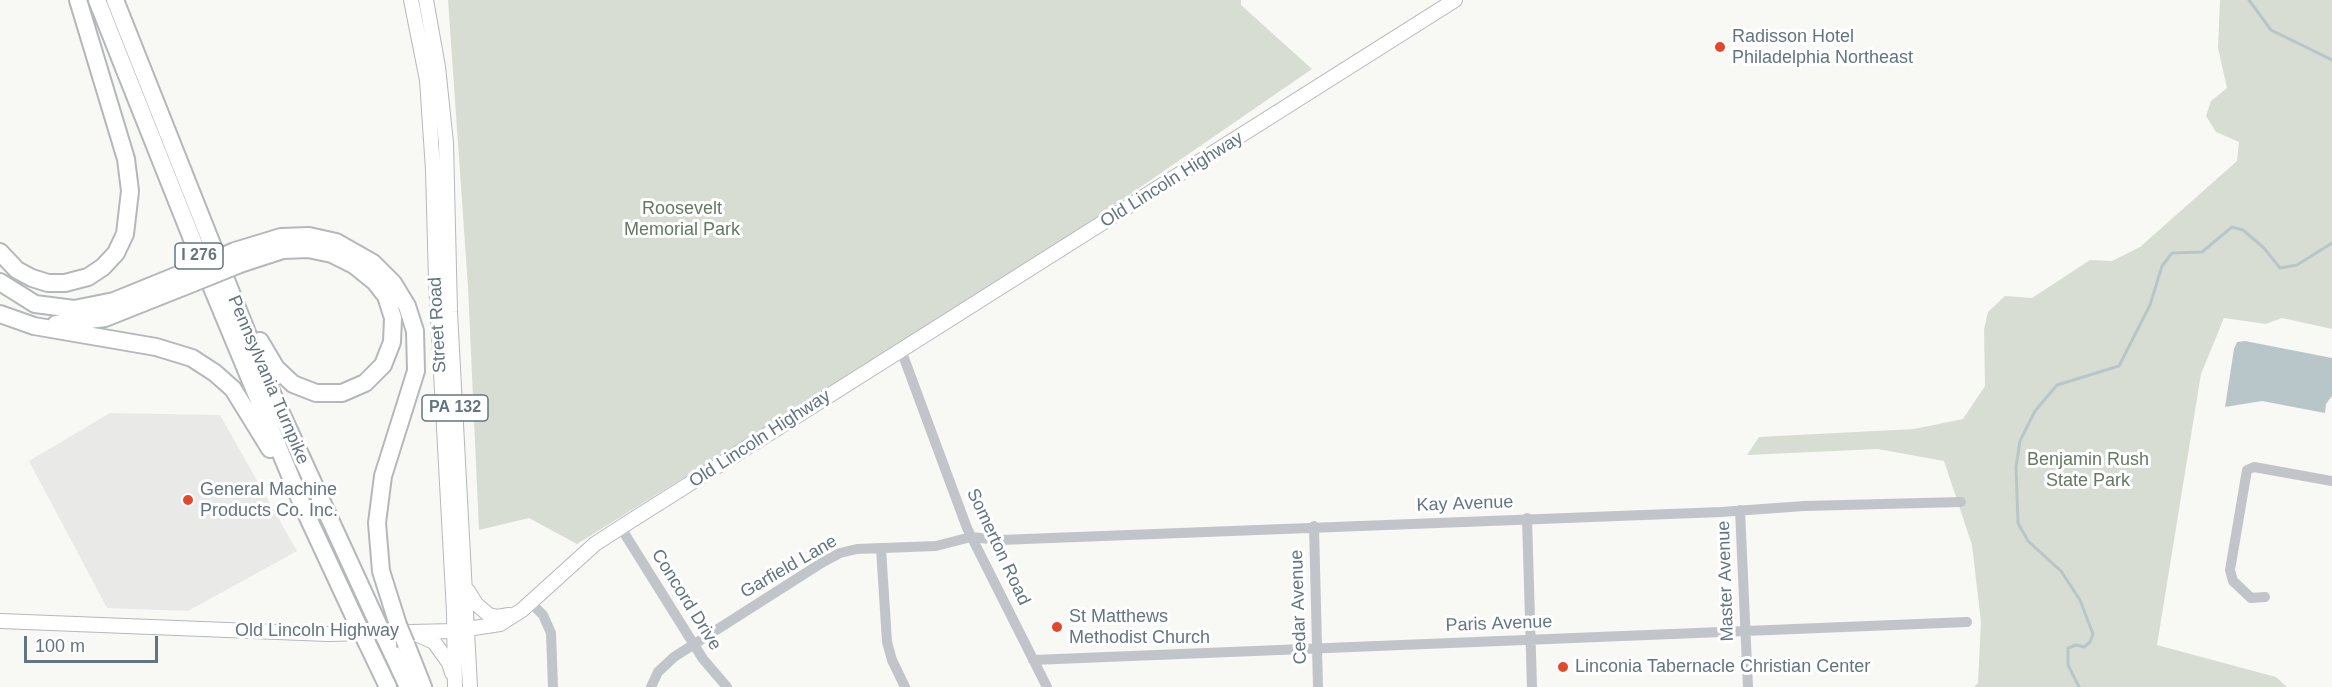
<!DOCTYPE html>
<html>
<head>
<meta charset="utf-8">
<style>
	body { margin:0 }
	#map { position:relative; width:2332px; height:687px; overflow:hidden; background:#f8f8f5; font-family:Arial,sans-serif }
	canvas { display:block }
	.scale { position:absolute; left:24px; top:636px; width:134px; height:27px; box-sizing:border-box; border:3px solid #637580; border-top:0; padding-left:8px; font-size:18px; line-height:21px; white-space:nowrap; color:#637580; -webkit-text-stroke:4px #fff; paint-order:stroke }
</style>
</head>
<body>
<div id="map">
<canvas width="2332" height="687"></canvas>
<div class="scale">100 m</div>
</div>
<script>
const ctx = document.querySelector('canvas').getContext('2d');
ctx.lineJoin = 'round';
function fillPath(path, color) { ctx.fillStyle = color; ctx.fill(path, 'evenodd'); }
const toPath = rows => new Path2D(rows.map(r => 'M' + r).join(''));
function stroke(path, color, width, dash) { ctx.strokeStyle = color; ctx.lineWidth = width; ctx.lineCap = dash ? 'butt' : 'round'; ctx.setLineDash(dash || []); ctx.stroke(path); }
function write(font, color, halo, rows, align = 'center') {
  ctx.font = font + ' Arial,sans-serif'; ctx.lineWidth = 6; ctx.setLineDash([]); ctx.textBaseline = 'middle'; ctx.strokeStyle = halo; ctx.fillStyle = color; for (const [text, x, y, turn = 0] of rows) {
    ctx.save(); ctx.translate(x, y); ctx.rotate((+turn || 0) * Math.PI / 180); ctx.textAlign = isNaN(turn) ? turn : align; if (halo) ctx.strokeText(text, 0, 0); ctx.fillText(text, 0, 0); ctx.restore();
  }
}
fillPath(toPath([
	[110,413,220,415,297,551,188,611,107,608,29,461]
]), '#e9e9e8');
fillPath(toPath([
	[448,0,1241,0,1241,5,1312,69,1042,255,577,544,529,518,479,530,468,287],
	[2220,0,2332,0,2332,329,2282,318,2266,324,2224,318,2201,374,2157,645,2276,677,2287,687,1974,687,1978,683,1981,622,1972,545,1944,461,1878,449,1747,455,1759,437,1914,429,1963,419,1985,386,1984,329,1988,312,2005,296,2032,298,2090,260,2112,261,2140,247,2237,161,2239,142,2216,132,2206,116,2211,101,2227,88,2218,48]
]), '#d8ddd4');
fillPath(toPath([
	[2245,341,2332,358,2332,396,2326,404,2325,413,2262,401,2225,407,2234,349,2237,342]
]), '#b8c6c9');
stroke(toPath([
	[2249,0,2271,30,2332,60],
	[2079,687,2068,665,2068,648,2076,645,2084,647,2090,642,2093,634,2080,600,2061,571,2028,541,2018,523,2016,467,2020,441,2035,411,2057,385,2119,366,2150,305,2162,266,2172,253,2202,252,2232,227,2243,230,2264,248,2280,268,2297,265,2332,243]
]), '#b8c6c9', 3);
const major = toPath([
	[411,0,427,80,433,170,436,280,454,612,455,687],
	[426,0,438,67,446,143,450,312,470,687],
	[468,591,476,604,489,615,497,617,509,615],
	[0,621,328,634,454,631,500,624,522,610,595,544,629,522,1455,0],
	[416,634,434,642,449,663,452,673]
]);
const highway = toPath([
	[97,0,198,254,304,509,357,623],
	[115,0,265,378,378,624],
	[235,251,281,237,309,236,336,242,373,263,393,283,407,306,415,331,416,371,383,476,377,523,381,571,398,625],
	[0,252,17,270,32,278,48,283,65,283,88,277,103,267,116,253,125,234,130,191,126,159,78,0],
	[240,264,283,250,308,249,332,254,354,265,375,282,386,296,393,318,392,342,383,365,365,383,342,393,316,393,293,384,276,368,260,341],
	[0,282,35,304,74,309,114,301,188,271],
	[0,314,34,326,156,347,192,358,215,373,233,389,270,449],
	[56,324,105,318,193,283],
	[367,643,388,687],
	[388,644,408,687],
	[406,644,423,687]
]);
stroke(major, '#b4b9bd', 16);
stroke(highway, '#b4b8bb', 20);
stroke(toPath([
	[901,350,967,528,1047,687],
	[1740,510,1748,687],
	[1527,518,1532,687],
	[1314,526,1318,687],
	[621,528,703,659,727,687],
	[881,548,887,642,892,660,905,687],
	[2265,597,2251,598,2233,581,2230,570,2247,470,2254,467,2332,481],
	[531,603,543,615,551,633,553,687],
	[1033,660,1967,622],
	[651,687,658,672,674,657,823,562,840,553,857,549,936,546,971,537,1000,540,1721,512,1804,506,1961,502]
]), '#c1c5c9', 10);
stroke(major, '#fff', 14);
stroke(highway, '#fff', 16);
const highwayBridge = toPath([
	[188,271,235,251],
	[193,283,240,264],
	[357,623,367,643],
	[378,624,388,644],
	[398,625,406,644]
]);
stroke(highwayBridge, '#b4b8bb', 20, []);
stroke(highwayBridge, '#fff', 16);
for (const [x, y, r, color] of [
	[1720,47,6,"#e2482b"],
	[188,500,6,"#e2482b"],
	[1057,627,6,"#e2482b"],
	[1563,667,6,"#e2482b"]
]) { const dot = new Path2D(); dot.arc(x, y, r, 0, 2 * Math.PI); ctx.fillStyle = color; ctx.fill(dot); stroke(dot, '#fff', 2); }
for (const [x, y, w] of [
	[199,256,48],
	[455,408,66]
]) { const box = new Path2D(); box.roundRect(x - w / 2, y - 13, w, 26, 4.5); ctx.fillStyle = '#fff'; ctx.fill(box); stroke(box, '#637580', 1.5); }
write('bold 16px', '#637580', null, [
	["I 276",199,256],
	["PA 132",455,408]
]);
write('18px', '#637580', '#fff', [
	["Radisson Hotel",1732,37],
	["Philadelphia Northeast",1732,58],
	["General Machine",200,490],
	["Products Co. Inc.",200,511],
	["St Matthews",1069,617],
	["Methodist Church",1069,638],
	["Linconia Tabernacle Christian Center",1575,667]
], 'left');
write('18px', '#637580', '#fff', [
	["Old Lincoln Highway",1172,180,-32],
	["Street Road",438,325,-93],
	["Pennsylvania Turnpike",268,380,67],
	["Old Lincoln Highway",760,439,-33],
	["Kay Avenue",1465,504,-2],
	["Somerton Road",998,547,65],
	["Garfield Lane",789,567,-30],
	["Master Avenue",1726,581,-92],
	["Concord Drive",686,600,58],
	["Cedar Avenue",1299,607,-92],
	["Paris Avenue",1499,624,-2],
	["Old Lincoln Highway",317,631]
]);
write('18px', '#677862', '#fff', [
	["Roosevelt",682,209],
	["Memorial Park",682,230],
	["Benjamin Rush",2088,460],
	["State Park",2088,481]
]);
</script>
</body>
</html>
